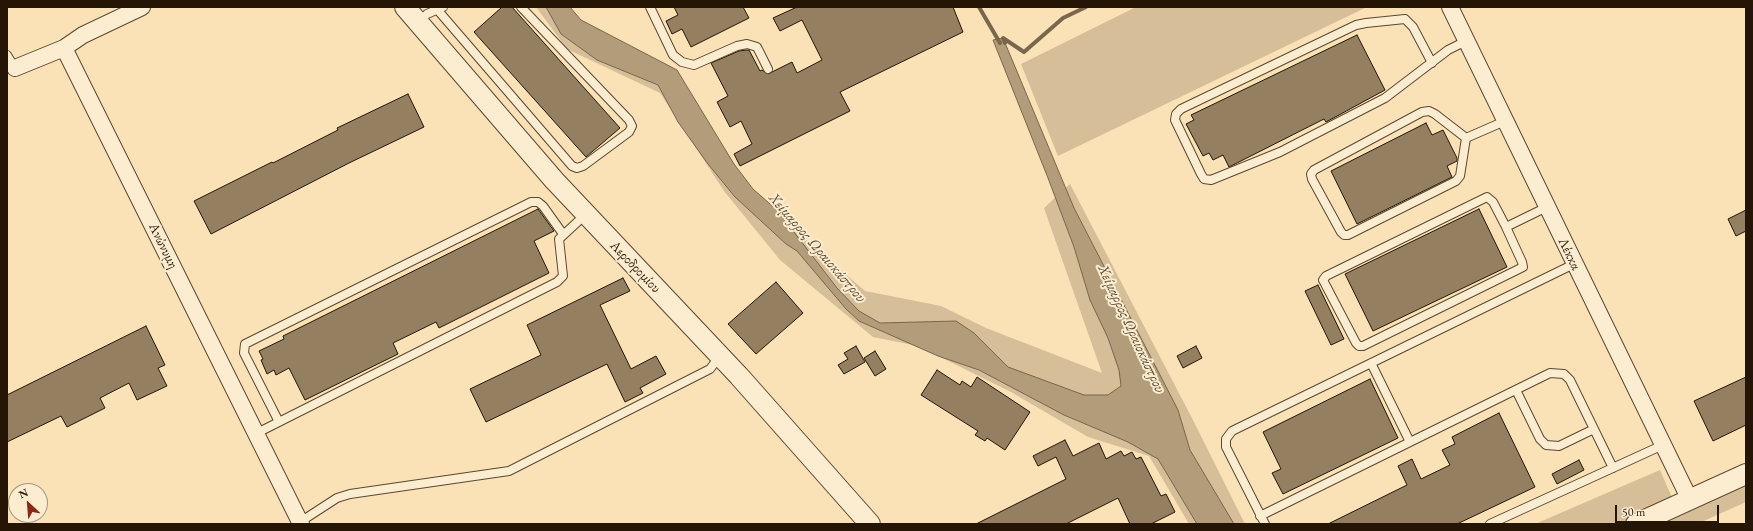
<!DOCTYPE html>
<html>
<head>
<meta charset="utf-8">
<style>
	body { margin:0 }
	#map { position:relative; width:1753px; height:531px; overflow:hidden; background:#fbe1b6; font-family:"EB Garamond",serif }
	canvas { display:block }
	.frame { position:absolute; inset:0; border:8px solid #241505; pointer-events:none }
	.north { position:absolute; left:8px; top:483px; width:40px; height:40px; box-sizing:border-box; background:#fcecd0; border:1px solid #a6967f; border-radius:50%; rotate:334deg; font-size:11px; font-weight:700; line-height:16px; text-align:center; color:#241505 }
	.north::after { content:''; display:block; margin:auto; width:14px; height:18px; background:#8f2418; clip-path:polygon(50% 0,100% 100%,50% 72%,0 100%) }
	.scale { position:absolute; left:1615px; top:505px; width:104px; height:18px; box-sizing:border-box; border:2px solid #241505; border-top:0; padding-left:5px; font-size:12px; line-height:14px; white-space:nowrap; color:#241505; -webkit-text-stroke:3px #fcecd0; paint-order:stroke }
</style>
</head>
<body>
<div id="map">
<canvas width="1753" height="531"></canvas>
<div class="frame"></div>
<div class="north">N</div>
<div class="scale">50 m</div>
</div>
<script>
const ctx = document.querySelector('canvas').getContext('2d');
ctx.lineJoin = 'round';
function fillPath(path, color) { ctx.fillStyle = color; ctx.fill(path, 'evenodd'); }
const toPath = rows => new Path2D(rows.map(r => 'M' + r).join(''));
function stroke(path, color, width, dash) { ctx.strokeStyle = color; ctx.lineWidth = width; ctx.lineCap = dash ? 'butt' : 'round'; ctx.setLineDash(dash || []); ctx.stroke(path); }
function write(font, color, halo, rows, align = 'center') {
  ctx.font = font + ' "EB Garamond",serif'; ctx.lineWidth = 4; ctx.setLineDash([]); ctx.textBaseline = 'middle'; ctx.strokeStyle = halo; ctx.fillStyle = color; for (const [text, x, y, turn = 0] of rows) {
    ctx.save(); ctx.translate(x, y); ctx.rotate((+turn || 0) * Math.PI / 180); ctx.textAlign = isNaN(turn) ? turn : align; if (halo) ctx.strokeText(text, 0, 0); ctx.fillText(text, 0, 0); ctx.restore();
  }
}
fillPath(toPath([
	[536,7,567,7,581,25,683,82,743,185,865,291,941,306,986,328,1102,373,1044,208,1070,184,1194,422,1245,524,1189,524,1149,456,1088,437,1011,392,918,346,873,337,780,260,724,191,660,93,567,49],
	[1136,7,1367,7,1058,156,1021,64],
	[1660,470,1674,502,1625,524,1535,524],
	[1746,485,1746,502,1697,524,1659,524]
]), '#d6be98');
const water = toPath([
	[546,7,570,7,581,20,677,70,734,164,753,189,777,210,837,288,859,311,880,323,956,321,974,333,1008,367,1084,395,1108,395,1121,386,1119,370,1108,338,1090,300,1074,247,1048,178,993,40,1003,38,1074,208,1178,410,1190,450,1234,524,1197,524,1158,459,1128,442,1064,415,979,370,938,356,859,321,846,309,797,251,786,244,735,197,708,164,678,122,658,85,597,60,561,34,546,7]
]);
fillPath(water, '#b29c7a');
stroke(water, '#79664b', 1);
stroke(toPath([
	[979,7,1000,43],
	[1005,43,1003,38,1024,52,1063,18,1086,7]
]), '#79664b', 4);
const building = toPath([
	[502,7,512,7,620,128,586,157,474,32,502,7],
	[674,7,743,7,749,18,691,47,682,29,672,34,666,21,678,15,674,7],
	[797,7,953,7,963,32,840,92,850,111,740,166,734,154,752,144,741,121,730,127,717,102,728,96,711,63,739,51,747,50,749,50,760,71,762,70,768,74,792,62,797,73,822,60,802,20,780,31,773,18,797,7],
	[1357,35,1385,90,1326,122,1324,119,1229,167,1223,155,1213,160,1209,153,1203,156,1186,124,1194,120,1191,115,1357,35],
	[408,94,424,127,349,163,211,234,194,201,272,162,273,163,338,130,337,128,408,94],
	[1426,123,1432,135,1443,130,1457,158,1457,161,1447,166,1452,177,1357,224,1331,171,1426,123],
	[538,209,554,231,534,241,549,273,439,328,436,322,393,343,398,354,305,400,289,368,276,375,274,370,267,374,261,360,263,359,259,351,284,339,283,336,538,209],
	[1479,209,1507,267,1373,331,1345,274,1479,209],
	[1746,210,1746,231,1736,236,1728,219,1746,210],
	[623,278,630,291,600,305,631,369,656,356,666,374,640,388,643,393,625,402,607,364,486,422,470,389,541,355,527,325,623,278],
	[776,282,803,313,756,354,728,324,776,282],
	[1318,285,1344,339,1331,345,1305,291,1318,285],
	[146,326,165,365,158,368,167,386,137,400,129,383,100,398,105,408,67,427,61,416,7,442,7,395,146,326],
	[856,346,865,362,844,374,838,365,848,359,844,353,856,346],
	[1196,346,1202,358,1183,368,1177,356,1196,346],
	[875,351,886,369,875,376,864,358,875,351],
	[937,370,960,385,962,381,971,387,977,377,1030,412,1005,450,987,438,985,441,975,435,978,431,921,395,937,370],
	[1746,377,1746,425,1713,441,1694,401,1746,377],
	[1370,379,1398,438,1283,494,1272,473,1281,469,1263,432,1370,379],
	[1499,413,1535,487,1457,524,1328,524,1407,485,1398,466,1412,459,1421,479,1450,465,1442,450,1455,444,1452,437,1499,413],
	[1065,440,1073,456,1099,443,1106,459,1121,451,1124,456,1132,452,1136,459,1141,457,1161,496,1166,494,1175,512,1151,524,1130,524,1118,498,1066,524,976,524,1066,479,1056,457,1038,466,1033,456,1065,440],
	[1579,460,1584,470,1557,484,1552,474,1579,460]
]);
fillPath(building, '#947f61');
stroke(building, '#241505', 1);
const service = toPath([
	[435,7,572,166,577,168,583,166,629,132,632,126,629,120,521,7],
	[650,7,673,55,682,62,694,65,737,46,747,44,757,47,768,69],
	[419,22,427,14,443,7],
	[7,55,15,68],
	[1432,63,1413,27,1405,19,1366,23,1356,25,1181,109,1176,114,1175,120,1201,174,1204,179,1211,180,1280,152,1385,98,1448,50,1466,41],
	[1466,138,1460,176,1456,181,1348,235,1344,235,1341,232,1312,179,1311,174,1314,170,1422,112,1429,111,1435,114,1466,138,1505,121],
	[1506,227,1522,262,1523,267,1363,346,1359,346,1356,343,1323,280,1326,276,1487,197,1493,202,1506,227,1547,207],
	[1371,363,1410,442,1550,373,1564,374,1570,380,1613,468],
	[1516,390,1540,439,1546,445,1559,446,1594,429],
	[279,422,244,353,245,344,531,202,538,202,543,206,563,234],
	[255,434,557,282,563,276,559,239,585,215],
	[1260,516,1410,442],
	[300,522,337,498,350,494,509,471,710,369,720,356],
	[1265,524,1226,447,1226,439,1232,431,1574,264],
	[1490,524,1663,445]
]);
const minor = toPath([
	[142,7,83,35,64,48,301,524],
	[1450,7,1690,500],
	[15,68,64,48]
]);
const tertiary = toPath([
	[405,7,554,180,739,376,870,524],
	[1636,524,1746,474]
]);
stroke(service, '#5a4831', 10);
stroke(minor, '#5a4831', 18);
stroke(tertiary, '#5a4831', 22);
stroke(service, '#fcecd0', 8);
stroke(minor, '#fcecd0', 16);
stroke(tertiary, '#fcecd0', 20);
write('14px', '#241505', '#fcecd0', [
	["Ανώνυμη",163,246,64],
	["Λέκκα",1569,254,64],
	["Αεροδρομίου",635,267,46]
]);
write('italic 15px', '#5d4b34', '#fcecd0', [
	["Χείμαρρος Ωραιοκάστρου",817,248,49],
	["Χείμαρρος Ωραιοκάστρου",1131,329,65]
]);
</script>
</body>
</html>
